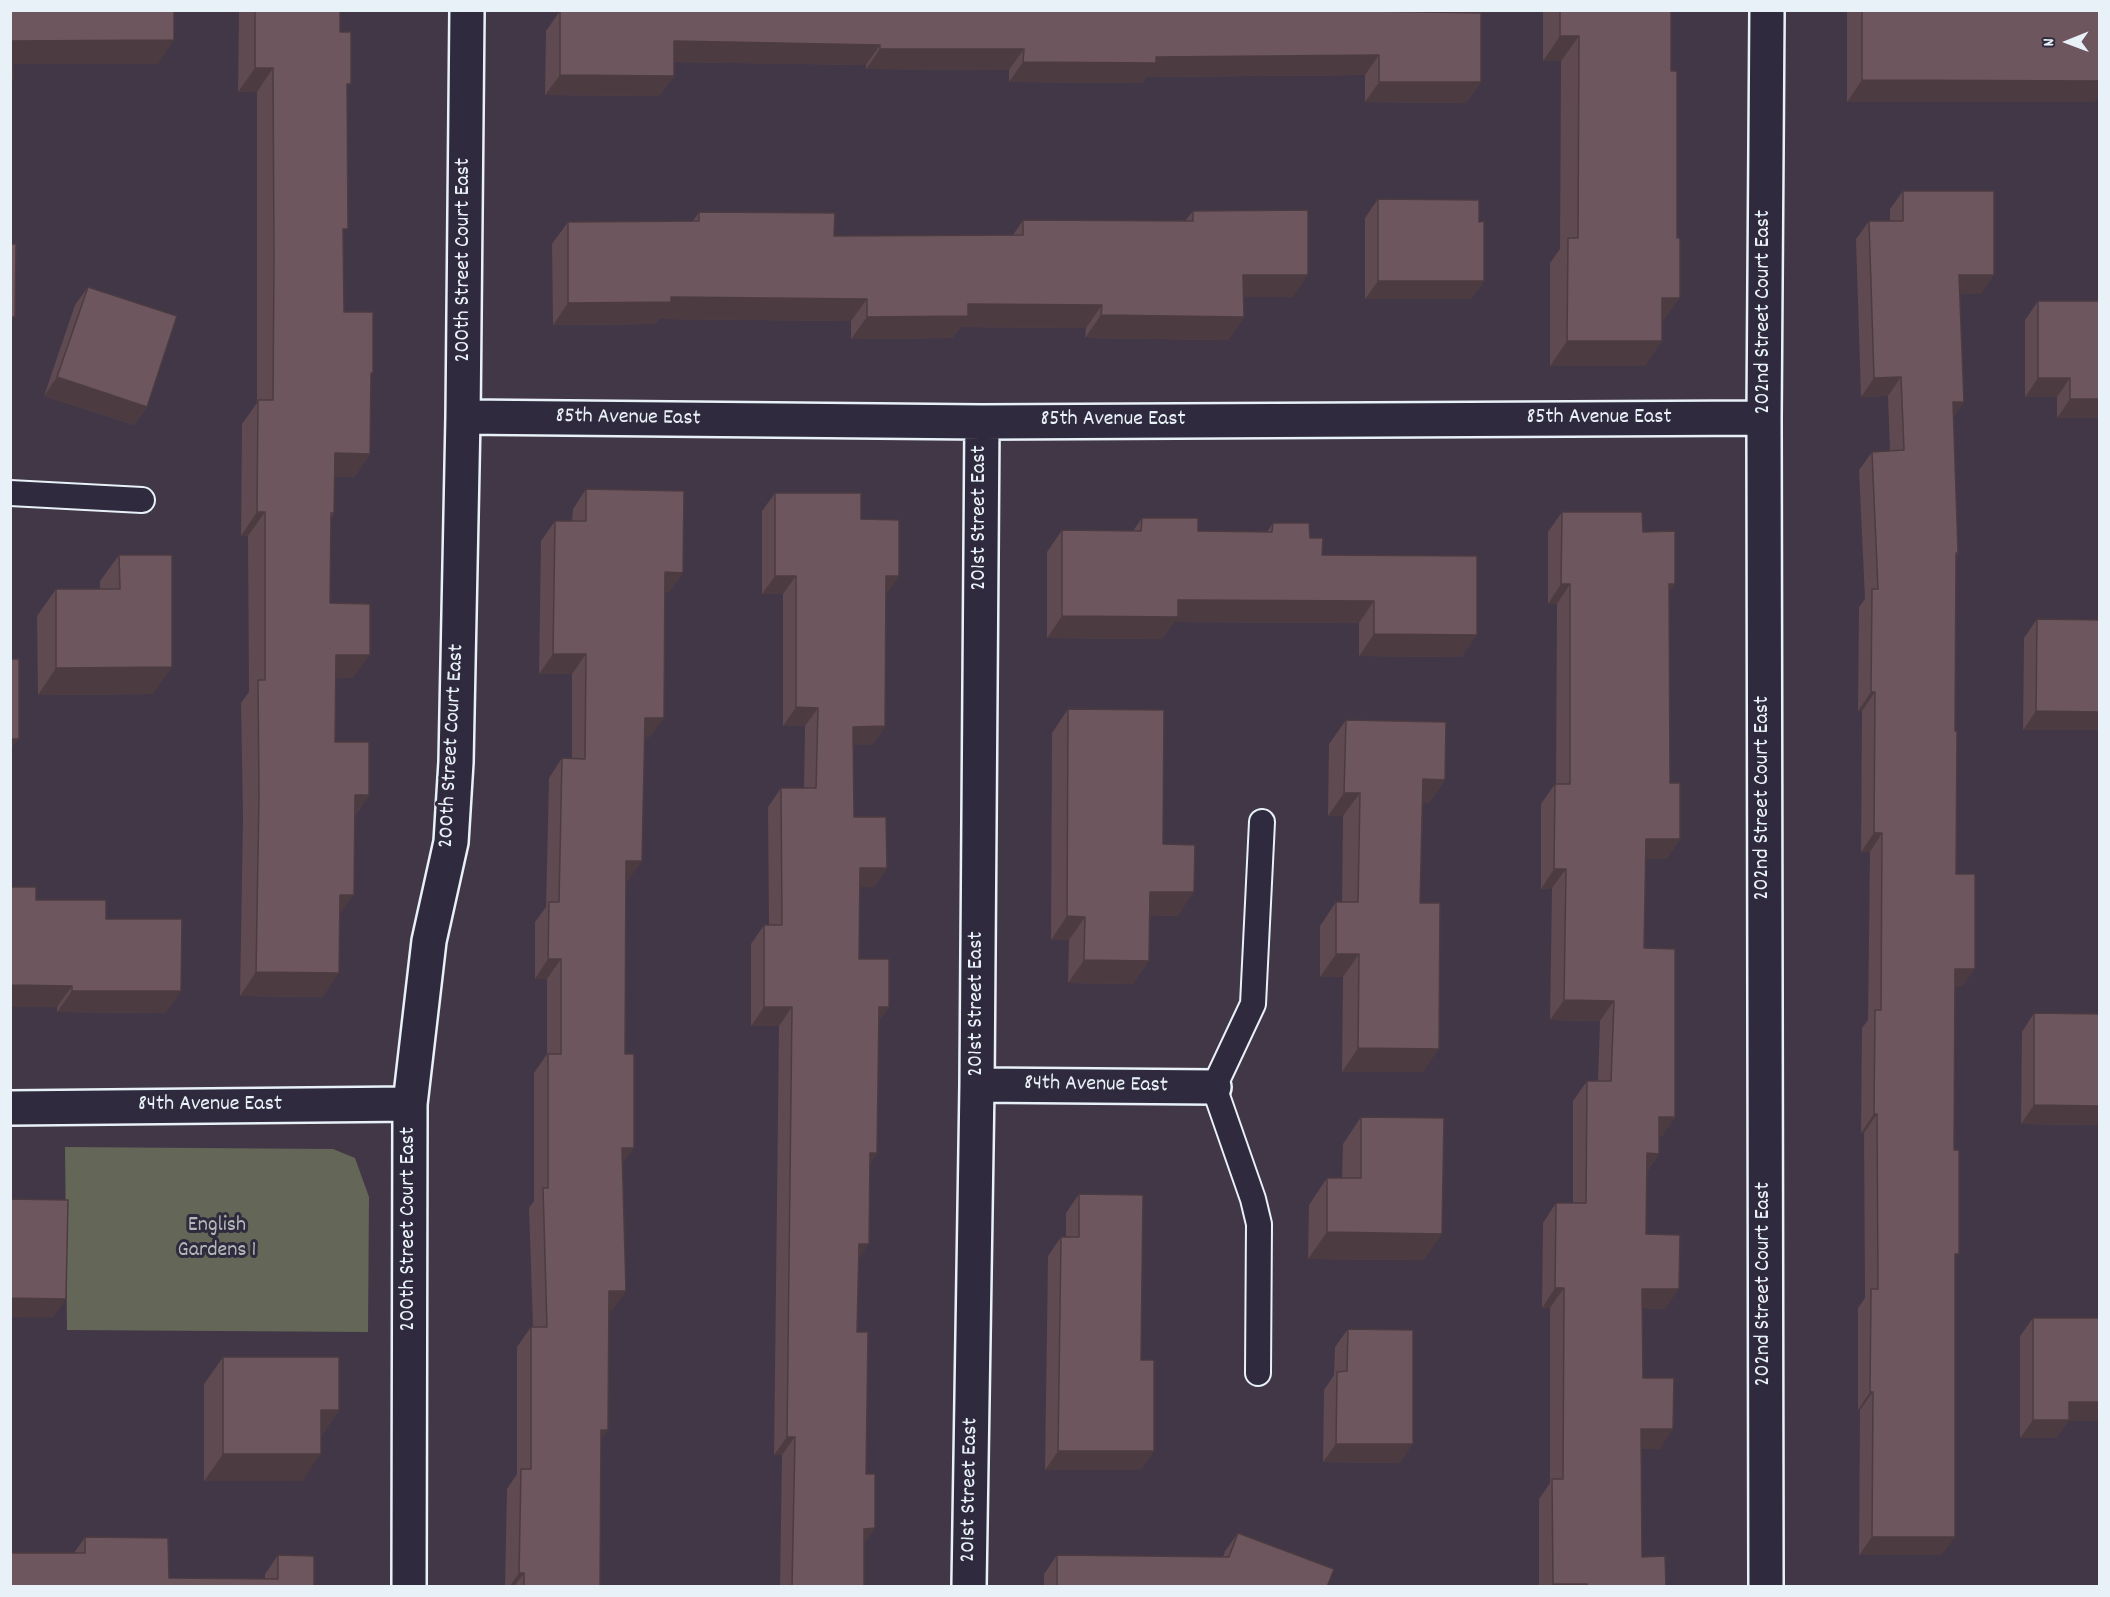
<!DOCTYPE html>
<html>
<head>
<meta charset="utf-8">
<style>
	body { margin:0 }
	#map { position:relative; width:2110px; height:1597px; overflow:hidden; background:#423747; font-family:Dekko,sans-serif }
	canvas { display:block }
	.frame { position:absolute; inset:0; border:12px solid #e8f1f8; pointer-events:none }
	.north { position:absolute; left:2038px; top:12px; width:60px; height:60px; -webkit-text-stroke:4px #2f2a3d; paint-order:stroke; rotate:269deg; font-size:16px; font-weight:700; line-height:24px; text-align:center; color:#e8f1f8 }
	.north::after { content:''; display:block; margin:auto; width:21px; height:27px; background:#e8f1f8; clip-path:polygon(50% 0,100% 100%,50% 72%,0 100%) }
</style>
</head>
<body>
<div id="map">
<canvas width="2110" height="1597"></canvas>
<div class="frame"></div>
<div class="north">N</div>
</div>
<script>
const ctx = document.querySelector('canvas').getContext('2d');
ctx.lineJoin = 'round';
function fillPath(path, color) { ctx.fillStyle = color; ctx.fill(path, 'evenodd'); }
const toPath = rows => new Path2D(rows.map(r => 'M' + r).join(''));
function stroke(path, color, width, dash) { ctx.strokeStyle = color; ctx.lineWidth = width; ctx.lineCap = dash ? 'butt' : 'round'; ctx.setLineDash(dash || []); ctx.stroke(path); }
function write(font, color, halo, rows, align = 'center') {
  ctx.font = font + ' Dekko,sans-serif'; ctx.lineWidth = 6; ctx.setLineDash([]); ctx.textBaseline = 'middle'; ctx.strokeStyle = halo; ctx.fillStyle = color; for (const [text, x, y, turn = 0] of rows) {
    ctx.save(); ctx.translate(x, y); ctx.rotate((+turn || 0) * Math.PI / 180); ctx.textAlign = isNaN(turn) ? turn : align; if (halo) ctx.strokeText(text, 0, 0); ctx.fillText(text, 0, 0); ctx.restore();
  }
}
fillPath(toPath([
	[65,1147,333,1149,355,1158,369,1197,368,1332,67,1330]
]), '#646657');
const lane = toPath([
	[10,493,142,500],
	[1258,1373,1259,1224,1253,1199,1214,1087,1253,1004,1262,822]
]);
const street = toPath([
	[463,417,982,422,1764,418],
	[977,1085,1214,1087],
	[10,1108,410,1104],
	[409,1586,410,1104,429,941,451,842,456,762,463,417,467,10],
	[969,1586,977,1085,982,422],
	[1766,1586,1764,418,1767,10]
]);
stroke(lane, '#e8f1f8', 28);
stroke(street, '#e8f1f8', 38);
stroke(lane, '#2f2a3d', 24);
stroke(street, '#2f2a3d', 33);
fillPath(toPath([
	[239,10,340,10,340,32,347,89,343,235,344,312,371,376,370,454,354,477,335,477,334,513,331,518,330,603,353,678,336,678,335,742,369,795,355,815,340,914,323,997,240,996,243,818,241,703,249,692,248,536,241,536,242,424,257,403,257,92,238,92],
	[610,10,1309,10,1481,82,1466,103,1365,102,1365,75,1146,77,1142,83,1009,82,1009,70,866,69,866,65,674,62,674,76,659,96,545,95,546,31,560,11],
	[1543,10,1671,10,1662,323,1645,366,1550,366,1550,263,1560,249,1561,61,1543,61],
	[1847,10,2100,10,2100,94,2094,102,1847,102],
	[1903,191,1981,294,1960,294,1964,402,1953,417,1958,553,1956,556,1955,731,1956,874,1962,987,1955,987,1954,1150,1955,1259,1942,1555,1859,1555,1860,1410,1858,1410,1858,1308,1865,1298,1864,1133,1861,1133,1862,1028,1868,1020,1870,852,1861,852,1862,711,1858,711,1859,607,1865,599,1859,470,1872,452,1890,451,1888,396,1861,397,1856,239,1869,221,1890,221,1890,209],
	[1378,199,1484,281,1471,299,1365,299,1365,218],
	[1193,211,1293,297,1243,297,1244,317,1228,340,1085,338,1086,328,961,327,952,338,851,339,851,321,659,319,655,324,553,325,552,244,568,222,693,221,699,212,834,236,1013,235,1023,220,1185,221],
	[88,287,147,407,134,425,44,396,75,305],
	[2038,301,2100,301,2100,418,2057,418,2057,397,2025,397,2025,320],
	[586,489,683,573,669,592,665,592,650,737,645,737,628,881,626,880,623,1164,612,1311,609,1311,601,1440,600,1587,505,1587,507,1489,517,1474,517,1347,531,1327,533,1327,529,1208,534,1201,534,1073,547,1054,547,979,535,979,535,922,546,907,549,778,562,758,572,758,572,674,539,674,541,541,555,521,572,521,573,509],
	[775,493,861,519,899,576,886,594,885,726,872,745,853,745,854,817,887,868,874,887,860,887,859,959,889,1007,879,1021,877,1153,870,1163,858,1259,857,1332,866,1474,875,1528,864,1543,864,1587,780,1587,782,1455,774,1455,779,1026,751,1026,751,944,764,925,769,925,768,807,781,788,804,788,805,726,783,726,783,594,762,594,762,511],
	[1562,512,1643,532,1675,584,1669,592,1670,783,1680,839,1666,859,1646,859,1644,948,1675,1117,1661,1137,1659,1137,1659,1154,1647,1171,1646,1234,1665,1309,1642,1308,1643,1378,1660,1449,1641,1449,1642,1557,1666,1587,1539,1587,1539,1499,1550,1483,1550,1308,1542,1308,1543,1223,1556,1203,1573,1203,1573,1101,1587,1081,1598,1081,1600,1021,1550,1020,1552,888,1541,889,1541,804,1555,784,1556,784,1557,604,1548,604,1548,532],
	[1142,518,1198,531,1267,532,1273,523,1310,538,1322,555,1462,657,1359,656,1359,623,1174,622,1162,639,1047,638,1047,552,1062,530,1133,531],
	[119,555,153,694,38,695,37,616,56,589,100,589,100,581],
	[2037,619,2100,730,2023,730,2024,638],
	[1068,709,1163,844,1178,916,1150,915,1133,984,1068,983,1069,940,1051,940,1052,733],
	[1346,720,1445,780,1429,803,1423,803,1420,903,1423,1072,1342,1072,1343,977,1320,977,1320,926,1336,902,1342,902,1343,816,1328,816,1329,744],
	[10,887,36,900,106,919,166,1013,57,1012,57,1007,10,1007],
	[2034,1013,2100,1014,2100,1125,2021,1124,2022,1032],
	[1361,1117,1424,1260,1308,1259,1309,1205,1327,1178,1342,1178,1343,1144],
	[1079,1194,1141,1360,1154,1451,1141,1470,1045,1470,1048,1256,1061,1237,1066,1237,1066,1213],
	[2033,1318,2100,1318,2100,1421,2068,1421,2056,1438,2020,1438,2020,1336],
	[1348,1329,1400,1463,1323,1462,1324,1390,1334,1375,1335,1347],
	[223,1357,339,1410,321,1436,302,1481,204,1481,204,1384],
	[1238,1533,1327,1587,1044,1587,1044,1574,1057,1555,1223,1557,1225,1551],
	[85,1537,169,1578,265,1579,265,1574,278,1555,314,1587,10,1587,74,1553]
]), '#5e4a50');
fillPath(toPath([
	[1560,36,1579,36,1561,61,1543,61],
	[174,40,158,64,10,64,12,41],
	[674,41,880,45,866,65,660,62],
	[880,49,1024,49,1009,70,866,69],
	[1379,55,1365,75,1146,77,1142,83,1009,82,1023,62,1156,57],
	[255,68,273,68,257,92,238,92],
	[560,75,674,76,659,96,545,95],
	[1862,80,2100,81,2100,94,2094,102,1847,102],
	[1379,82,1481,82,1466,103,1365,102],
	[1243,275,1308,275,1293,297,1227,297],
	[1959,275,1994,275,1981,294,1946,294],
	[1378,281,1484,281,1471,299,1365,299],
	[671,297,867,299,851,321,659,319,655,324,553,325,568,303],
	[1662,298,1680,298,1662,323],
	[968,304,1102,305,1086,328,961,327,952,338,851,339,867,317],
	[1101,315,1244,317,1228,340,1085,338],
	[10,317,15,317,10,323],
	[1567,341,1662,341,1645,366,1550,366],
	[57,377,147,407,134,425,44,396],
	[1901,377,1888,396,1861,397,1874,378],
	[2038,378,2070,378,2057,397,2025,397],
	[2070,399,2100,399,2100,418,2057,418],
	[1953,402,1964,402,1951,421],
	[335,453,370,454,354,477,318,477],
	[257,512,265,512,248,536,241,536],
	[665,572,683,573,669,592,651,592],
	[775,576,796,576,783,594,762,594],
	[886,576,899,576,886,595],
	[1561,584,1570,584,1557,604,1548,604],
	[1669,584,1675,584,1661,604],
	[1178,600,1374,601,1359,623,1174,622,1162,639,1047,638,1062,616],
	[1374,634,1477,635,1462,657,1359,656],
	[553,654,586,654,572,674,539,674],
	[336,655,370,655,353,678,319,678],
	[172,667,153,694,38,695,56,668],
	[1871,692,1875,692,1862,711,1858,711],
	[796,707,818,708,805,726,783,726],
	[2036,711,2100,712,2100,730,2023,730],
	[645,718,664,718,650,737,632,737],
	[885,726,872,745,840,745,853,727],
	[10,739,19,739,10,750],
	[1423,779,1445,780,1429,803,1407,803],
	[1344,793,1360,793,1343,816,1328,816],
	[355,795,369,795,352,818],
	[1874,833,1882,833,1870,852,1861,852],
	[1646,839,1680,839,1666,859,1633,859],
	[626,861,642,861,628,881,613,880],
	[860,868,887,868,874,887,847,887],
	[1554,869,1566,869,1552,888,1541,889],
	[1150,892,1194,892,1178,916,1134,915],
	[340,895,354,895,337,918],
	[1067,916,1085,917,1069,940,1051,940],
	[1336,954,1359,954,1343,977,1320,977],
	[548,959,561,959,547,979,535,979],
	[1084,960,1149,961,1133,984,1068,983],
	[1955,969,1975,969,1962,987,1942,987],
	[256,972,339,973,323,997,240,996],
	[10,985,72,986,57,1007,10,1007],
	[72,991,181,991,166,1013,57,1012],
	[1564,1000,1614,1001,1600,1021,1550,1020],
	[764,1007,792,1007,779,1026,751,1026],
	[879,1007,889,1007,876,1026],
	[1358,1048,1439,1049,1423,1072,1342,1072],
	[2034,1105,2100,1106,2100,1125,2021,1124],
	[1874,1114,1877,1114,1864,1133,1861,1133],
	[1659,1117,1675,1117,1661,1137,1645,1137],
	[622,1148,634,1148,620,1168],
	[870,1153,877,1153,864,1172],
	[1647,1153,1659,1154,1645,1173],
	[1327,1232,1442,1234,1424,1260,1308,1259],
	[859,1244,869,1244,856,1263],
	[1555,1288,1564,1288,1550,1308,1542,1308],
	[1642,1289,1679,1289,1665,1309,1628,1308],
	[609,1291,626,1291,612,1311,595,1311],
	[10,1298,66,1299,53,1318,10,1317],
	[1870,1392,1873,1392,1860,1410,1858,1410],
	[2069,1402,2100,1402,2100,1421,2068,1421,2056,1438,2020,1438,2033,1420],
	[321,1410,339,1410,320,1437],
	[1641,1429,1673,1429,1660,1449,1628,1449],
	[601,1430,608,1430,595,1450],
	[787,1437,795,1437,782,1455,774,1455],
	[1336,1444,1413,1444,1400,1463,1323,1462],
	[1058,1451,1154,1451,1141,1470,1045,1470],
	[223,1454,321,1454,302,1481,204,1481],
	[875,1528,862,1547,864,1529],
	[1872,1537,1955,1537,1942,1555,1859,1555],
	[519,1573,524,1573,514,1587,509,1587],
	[1553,1584,1587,1584,1585,1587,1551,1587]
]), '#4c3c41');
const building = toPath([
	[10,10,174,10,174,40,12,41,13,80,10,80,10,10],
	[255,10,340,10,340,32,351,32,351,84,347,84,348,229,343,229,344,312,373,312,373,373,371,373,370,454,335,453,334,513,331,513,330,603,370,604,370,655,336,655,335,742,369,742,369,795,355,795,354,895,340,895,339,973,256,972,259,795,258,680,265,680,265,512,257,512,258,400,273,400,274,257,273,68,255,68,255,10],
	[624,10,1309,10,1481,13,1481,82,1379,82,1379,55,1156,57,1156,63,1023,62,1024,49,880,49,880,45,674,41,674,76,560,75,560,11,624,11,624,10],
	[1560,10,1671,10,1671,71,1677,71,1677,238,1680,238,1680,298,1662,298,1662,341,1567,341,1568,238,1578,238,1579,36,1560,36,1560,10],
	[1862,10,2100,10,2100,81,1862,80,1862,10],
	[1903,191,1994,191,1994,275,1959,275,1964,402,1953,402,1958,553,1956,553,1955,731,1957,731,1956,874,1975,874,1975,969,1955,969,1954,1150,1959,1150,1959,1254,1955,1254,1955,1537,1872,1537,1873,1392,1870,1392,1871,1289,1878,1289,1877,1114,1874,1114,1875,1010,1881,1010,1882,833,1874,833,1875,692,1871,692,1872,589,1878,589,1872,452,1904,450,1901,377,1874,378,1869,221,1903,221,1903,191],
	[1378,199,1479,200,1479,222,1484,221,1484,281,1378,281,1378,199],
	[1308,210,1308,275,1243,275,1244,317,1101,315,1102,305,968,304,968,316,867,317,867,299,671,297,671,302,568,303,568,222,699,221,699,212,835,213,834,236,1023,235,1023,220,1193,221,1193,211,1308,210],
	[10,244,16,244,15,317,10,317,10,244],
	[88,287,177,316,147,407,57,377,88,287],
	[2038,301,2100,301,2100,399,2070,399,2070,378,2038,378,2038,301],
	[586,489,684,491,683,573,665,572,664,718,645,718,642,861,626,861,625,1054,634,1054,634,1148,622,1148,626,1291,609,1291,608,1430,601,1430,600,1587,524,1587,524,1573,519,1573,521,1469,531,1469,531,1327,547,1327,543,1188,548,1188,548,1054,561,1054,561,959,548,959,549,902,559,902,562,758,585,759,586,654,553,654,555,521,586,521,586,489],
	[775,493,861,493,861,519,899,520,899,576,886,576,885,726,853,727,854,817,886,817,887,868,860,868,859,959,889,959,889,1007,879,1007,877,1153,870,1153,869,1244,859,1244,857,1332,868,1332,866,1474,875,1474,875,1528,864,1529,864,1587,792,1587,795,1437,787,1437,792,1007,764,1007,764,925,782,925,781,788,816,788,818,708,796,707,796,576,775,576,775,493],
	[1562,512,1642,512,1643,532,1675,531,1675,584,1669,584,1670,783,1680,783,1680,839,1646,839,1644,948,1675,949,1675,1117,1659,1117,1659,1154,1647,1153,1646,1234,1680,1235,1679,1289,1642,1289,1643,1378,1674,1378,1673,1429,1641,1429,1642,1557,1665,1556,1666,1587,1587,1587,1587,1584,1553,1584,1552,1479,1563,1479,1564,1288,1555,1288,1556,1203,1586,1203,1587,1081,1611,1081,1614,1001,1564,1000,1566,869,1554,869,1555,784,1570,784,1570,584,1561,584,1562,512],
	[1142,518,1198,518,1198,531,1272,532,1273,523,1309,523,1310,538,1323,538,1322,555,1477,556,1477,635,1374,634,1374,601,1178,600,1178,617,1062,616,1062,530,1141,531,1142,518],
	[119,555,172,555,172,667,56,668,56,589,120,589,119,555],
	[2037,619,2100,620,2100,712,2036,711,2037,619],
	[10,659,19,659,19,739,10,739,10,659],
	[1068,709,1164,710,1163,844,1195,845,1194,892,1150,892,1149,961,1084,960,1085,917,1067,916,1068,709],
	[1346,720,1446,722,1445,780,1423,779,1420,903,1440,903,1439,1049,1358,1048,1359,954,1336,954,1336,902,1358,902,1360,793,1344,793,1346,720],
	[10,887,36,887,36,900,106,900,106,919,182,919,181,991,72,991,72,986,10,985,10,887],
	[2034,1013,2100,1014,2100,1106,2034,1105,2034,1013],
	[1361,1117,1444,1118,1442,1234,1327,1232,1327,1178,1361,1178,1361,1117],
	[1079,1194,1143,1195,1141,1360,1154,1360,1154,1451,1058,1451,1061,1237,1079,1237,1079,1194],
	[10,1199,68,1200,66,1299,10,1298,10,1199],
	[2033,1318,2100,1318,2100,1402,2069,1402,2069,1420,2033,1420,2033,1318],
	[1348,1329,1413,1330,1413,1444,1336,1444,1337,1372,1347,1371,1348,1329],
	[223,1357,339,1357,339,1410,321,1410,321,1454,223,1454,223,1357],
	[1238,1533,1334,1569,1327,1587,1057,1587,1057,1555,1229,1557,1238,1533],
	[85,1537,168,1538,169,1578,278,1579,278,1555,314,1556,314,1587,10,1587,10,1553,85,1553,85,1537]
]);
fillPath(building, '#6d565d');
stroke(building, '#4c3c41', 1.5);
write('22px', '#e8f1f8', '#2f2a3d', [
	["200th Street Court East",465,260,-90],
	["202nd Street Court East",1765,312,-90],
	["85th Avenue East",628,419,1],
	["85th Avenue East",1599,419],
	["85th Avenue East",1113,421],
	["201st Street East",981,518,-90],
	["200th Street Court East",453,746,-87],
	["202nd Street Court East",1764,798,-90],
	["201st Street East",978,1004,-90],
	["84th Avenue East",1096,1086,1],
	["84th Avenue East",210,1106],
	["200th Street Court East",410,1229,-90],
	["202nd Street Court East",1765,1284,-90],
	["201st Street East",971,1490,-89]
]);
write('22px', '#b3b9b8', '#2f2a3d', [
	["English",217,1227],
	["Gardens 1",217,1252]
]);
</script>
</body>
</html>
